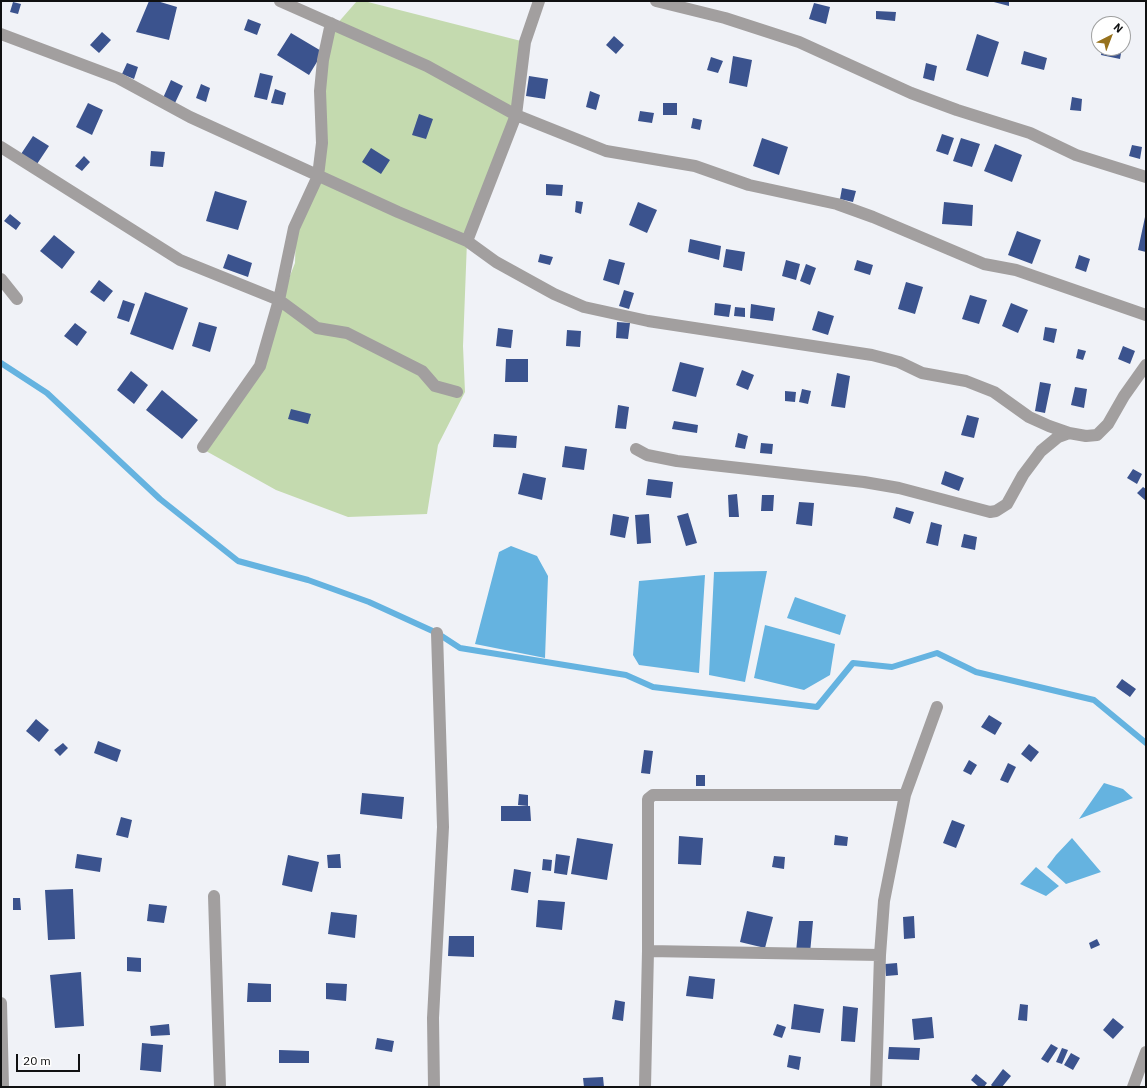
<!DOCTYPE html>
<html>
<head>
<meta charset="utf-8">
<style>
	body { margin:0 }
	#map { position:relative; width:1147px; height:1088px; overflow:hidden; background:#f0f2f7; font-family:"IBM Plex Sans",sans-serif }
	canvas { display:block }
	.frame { position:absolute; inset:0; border:2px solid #101112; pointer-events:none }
	.north { position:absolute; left:1091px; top:16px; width:40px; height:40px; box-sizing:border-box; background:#fff; border:1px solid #9fa0a0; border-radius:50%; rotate:42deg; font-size:11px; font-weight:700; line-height:16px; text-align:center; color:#101112 }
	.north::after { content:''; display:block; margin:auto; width:14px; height:18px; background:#97721d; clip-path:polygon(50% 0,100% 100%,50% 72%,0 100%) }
	.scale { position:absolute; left:16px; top:1054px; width:64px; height:18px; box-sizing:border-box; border:2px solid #101112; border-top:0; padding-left:5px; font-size:12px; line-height:14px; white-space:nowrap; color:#101112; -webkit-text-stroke:3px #fff; paint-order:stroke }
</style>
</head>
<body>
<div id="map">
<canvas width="1147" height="1088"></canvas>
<div class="frame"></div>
<div class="north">N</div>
<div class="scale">20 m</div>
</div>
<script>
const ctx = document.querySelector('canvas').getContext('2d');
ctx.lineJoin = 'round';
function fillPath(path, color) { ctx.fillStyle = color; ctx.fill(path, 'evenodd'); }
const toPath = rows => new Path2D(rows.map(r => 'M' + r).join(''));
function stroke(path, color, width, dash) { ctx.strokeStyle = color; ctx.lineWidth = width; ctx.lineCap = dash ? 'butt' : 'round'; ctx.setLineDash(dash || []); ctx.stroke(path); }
fillPath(toPath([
	[357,1,364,1,525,42,516,115,467,241,463,346,465,392,438,445,427,514,348,517,276,490,206,451,269,349,280,301,295,263,296,230,311,200,325,93,325,60,336,25]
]), '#c4daaf');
fillPath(toPath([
	[511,546,537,556,548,576,545,658,475,644,499,552],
	[767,571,745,682,709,675,714,572],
	[705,575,699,673,639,665,633,655,639,581],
	[795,597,846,615,840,635,787,618],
	[765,625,835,644,830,675,804,690,754,678],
	[1104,783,1123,789,1133,798,1079,819],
	[1072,838,1101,872,1066,884,1047,867,1056,855],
	[1036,867,1059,886,1046,896,1020,884]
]), '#65b3e0');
stroke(toPath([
	[1,363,47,393,160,499,238,561,308,580,369,602,437,633,460,648,626,675,653,687,817,707,853,663,892,667,937,653,976,672,1094,700,1146,743]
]), '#65b3e0', 6);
fillPath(toPath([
	[149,1,157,1,177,7,169,40,136,32],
	[990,1,1009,1,1009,6],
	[13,2,21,4,18,14,10,12],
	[814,3,830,7,826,24,809,19],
	[876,11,896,12,895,21,876,19],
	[248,19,261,24,257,35,244,30],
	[102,32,111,40,99,53,90,45],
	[291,33,323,52,309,75,277,55],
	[977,34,999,42,988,77,966,70],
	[614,36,624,45,616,54,606,45],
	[1102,48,1122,48,1120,59,1101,55],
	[1024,51,1047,58,1044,70,1021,64],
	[733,56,752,60,747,87,729,83],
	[711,57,723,61,718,73,707,70],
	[127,63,138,67,134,79,122,74],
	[926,63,937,66,934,81,923,78],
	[260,73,273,76,267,100,254,97],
	[529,76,548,79,545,99,526,96],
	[171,80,183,86,175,103,163,98],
	[201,84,210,88,206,102,196,98],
	[275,89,286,93,283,105,271,103],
	[590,91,600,95,596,110,586,107],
	[1072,97,1082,99,1081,111,1070,110],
	[88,103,103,110,92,135,76,127],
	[663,103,677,103,677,115,663,115],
	[640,111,654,113,652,123,638,121],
	[419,114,433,119,426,139,412,135],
	[693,118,702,120,700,130,691,128],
	[942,134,954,138,948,155,936,151],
	[33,136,49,146,35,167,19,157],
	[762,138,788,147,779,175,753,166],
	[961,138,980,144,972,167,953,161],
	[995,144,1022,155,1012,182,984,171],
	[1132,145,1142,147,1140,159,1129,156],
	[371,148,390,160,381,174,362,162],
	[151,151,165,152,163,167,150,166],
	[84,156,90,162,82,171,75,166],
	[546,184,563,185,562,196,546,195],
	[842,188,856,191,853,202,840,199],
	[215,191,247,201,238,230,206,221],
	[576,201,583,202,581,214,575,212],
	[638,202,657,210,647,233,629,225],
	[944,202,973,205,972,226,942,224],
	[10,214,21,223,16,230,4,221],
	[1145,217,1146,217,1146,252,1138,250],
	[1017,231,1041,240,1032,264,1008,255],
	[54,235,75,252,62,269,40,251],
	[690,239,721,246,719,260,688,252],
	[726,249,745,252,742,271,723,267],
	[228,254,252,263,248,277,223,268],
	[540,254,553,257,550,265,538,262],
	[1079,255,1090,259,1086,272,1075,268],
	[609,259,625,263,619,285,603,280],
	[786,260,800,264,796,280,782,276],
	[857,260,873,265,870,275,854,270],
	[806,264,816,268,810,285,800,281],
	[99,280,113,291,104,302,90,292],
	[906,282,923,287,915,314,898,309],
	[624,290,634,293,629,309,619,306],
	[145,292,188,308,173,350,130,334],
	[970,295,987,300,979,324,962,319],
	[123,300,135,304,129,322,117,318],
	[715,303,731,305,729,317,714,315],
	[1011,303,1028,310,1018,333,1002,326],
	[751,304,775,308,773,321,750,318],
	[735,307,745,308,745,317,734,316],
	[818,311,834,316,828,335,812,330],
	[199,322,217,327,210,352,192,346],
	[617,322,630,323,628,339,616,338],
	[75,323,87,332,77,346,64,336],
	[1045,327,1057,329,1054,343,1043,340],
	[498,328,513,330,511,348,496,346],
	[567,330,581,331,580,347,566,346],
	[1123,346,1135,351,1130,364,1118,359],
	[1078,349,1086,351,1083,360,1076,358],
	[506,359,528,359,528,382,505,382],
	[680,362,704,368,696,397,672,391],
	[742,370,754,375,748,390,736,385],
	[131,371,148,385,134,404,117,390],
	[837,373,850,376,845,408,831,406],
	[1040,382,1051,384,1045,413,1035,411],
	[1075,387,1087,389,1084,408,1071,405],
	[802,389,811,391,808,404,799,402],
	[162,390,198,420,182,439,146,410],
	[785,391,796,392,795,402,785,401],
	[618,405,629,407,626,429,615,428],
	[291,409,311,414,308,424,288,419],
	[967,415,979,418,974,438,961,435],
	[674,421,698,425,697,433,672,429],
	[738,433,748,436,745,449,735,447],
	[494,434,517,436,516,448,493,447],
	[761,443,773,444,772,454,760,453],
	[565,446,587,449,584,470,562,467],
	[1133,469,1142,474,1137,484,1127,478],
	[945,471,964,478,959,491,941,484],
	[523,473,546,478,542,500,518,494],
	[648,479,673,482,671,498,646,495],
	[1143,487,1146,489,1146,501,1137,493],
	[737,494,739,517,729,517,728,495],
	[762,495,774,495,773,511,761,511],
	[799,502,814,503,812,526,796,524],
	[896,507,914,512,910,524,893,518],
	[688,513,697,543,686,546,677,516],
	[613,514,629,517,625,538,610,535],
	[649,514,651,543,637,544,635,515],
	[931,522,942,525,938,546,926,543],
	[964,534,977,537,975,550,961,547],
	[1122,679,1136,689,1130,697,1116,687],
	[989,715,1002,723,995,735,981,727],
	[36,719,49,730,39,742,26,731],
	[98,741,121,750,117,762,94,753],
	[63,743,68,748,60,756,54,750],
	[1029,744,1039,752,1031,762,1021,754],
	[644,750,653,751,650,774,641,773],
	[969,760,977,765,971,775,963,771],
	[1008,763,1016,767,1008,783,1000,780],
	[696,775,705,775,705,786,696,786],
	[362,793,404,797,402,819,360,814],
	[519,794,528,795,528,806,518,805],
	[501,806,530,806,531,821,501,821],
	[121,817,132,820,128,838,116,835],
	[952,820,965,825,956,848,943,843],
	[835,835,848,837,847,846,834,845],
	[679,836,703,838,701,865,678,864],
	[577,838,613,844,607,880,571,874],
	[77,854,102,858,100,872,75,868],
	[340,854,341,868,328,868,327,855],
	[556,854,570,856,567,875,554,873],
	[288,855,319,862,312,892,282,885],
	[774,856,785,857,784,869,772,867],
	[543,859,552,860,551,871,542,870],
	[514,869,531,872,528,893,511,890],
	[73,889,75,939,48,940,45,890],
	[13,898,20,898,21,910,13,910],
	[538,900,565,902,562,930,536,927],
	[149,904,167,906,164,923,147,921],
	[747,911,773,917,765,948,740,942],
	[331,912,357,915,355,938,328,934],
	[914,916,915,938,904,939,903,917],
	[799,921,813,921,810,953,796,952],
	[449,936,474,936,474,957,448,956],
	[1097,939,1100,945,1091,949,1089,943],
	[127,957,141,958,141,972,127,971],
	[897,963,898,975,886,976,885,964],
	[81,972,84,1026,55,1028,50,975],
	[689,976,715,979,713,999,686,996],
	[248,983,271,984,271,1002,247,1002],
	[326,983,347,984,346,1001,326,999],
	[615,1000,625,1002,623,1021,612,1019],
	[794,1004,824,1009,820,1033,791,1029],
	[1020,1004,1028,1005,1027,1021,1018,1020],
	[843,1006,858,1008,855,1042,841,1041],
	[932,1017,934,1038,914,1040,912,1019],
	[1113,1018,1124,1027,1113,1039,1103,1030],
	[169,1024,170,1035,151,1036,150,1026],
	[777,1024,786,1027,782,1038,773,1035],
	[377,1038,394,1041,392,1052,375,1049],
	[142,1043,163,1045,161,1072,140,1070],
	[1051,1044,1058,1048,1048,1063,1041,1059],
	[889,1047,920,1048,919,1060,888,1059],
	[1062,1048,1068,1050,1062,1064,1056,1062],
	[279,1050,309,1051,309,1063,279,1063],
	[1071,1053,1080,1058,1073,1070,1064,1065],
	[789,1055,801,1057,799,1070,787,1067],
	[1003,1069,1011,1076,1002,1087,993,1087,991,1085],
	[976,1074,987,1083,984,1087,979,1087,971,1080],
	[603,1077,604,1087,584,1087,583,1078]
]), '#3b538e');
stroke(toPath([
	[280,1,427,66,516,115,606,151,695,166,749,185,837,204,873,217,984,264,1016,270,1146,315],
	[656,1,725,18,799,42,911,93,957,110,1030,133,1076,155,1146,177],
	[1,34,118,78,190,117,398,212,467,241,496,262,554,294,584,307,648,321,872,355,899,362,922,373,966,381,994,392,1029,417,1049,426,1069,433,1086,436,1097,435,1108,424,1124,396,1146,365],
	[1,147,180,260,279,300,317,328,347,333,422,371,435,386,457,392],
	[467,241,516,115,525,42,539,1],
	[1,279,17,299],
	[203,447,260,366,279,300,294,228,318,176,322,143,320,91,323,60,331,23],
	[636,449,647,455,677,461,864,482,899,488,990,512,996,511,1007,504,1023,475,1041,451,1058,437,1069,433],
	[214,896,220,1087],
	[648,951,880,955],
	[1,1003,3,1087],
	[434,1087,433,1018,443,827,437,633],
	[645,1087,648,951,648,799,653,795,905,795],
	[876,1087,880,955,884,901,905,795,937,707],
	[1133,1087,1146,1052]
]), '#a29f9f', 12);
</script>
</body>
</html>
